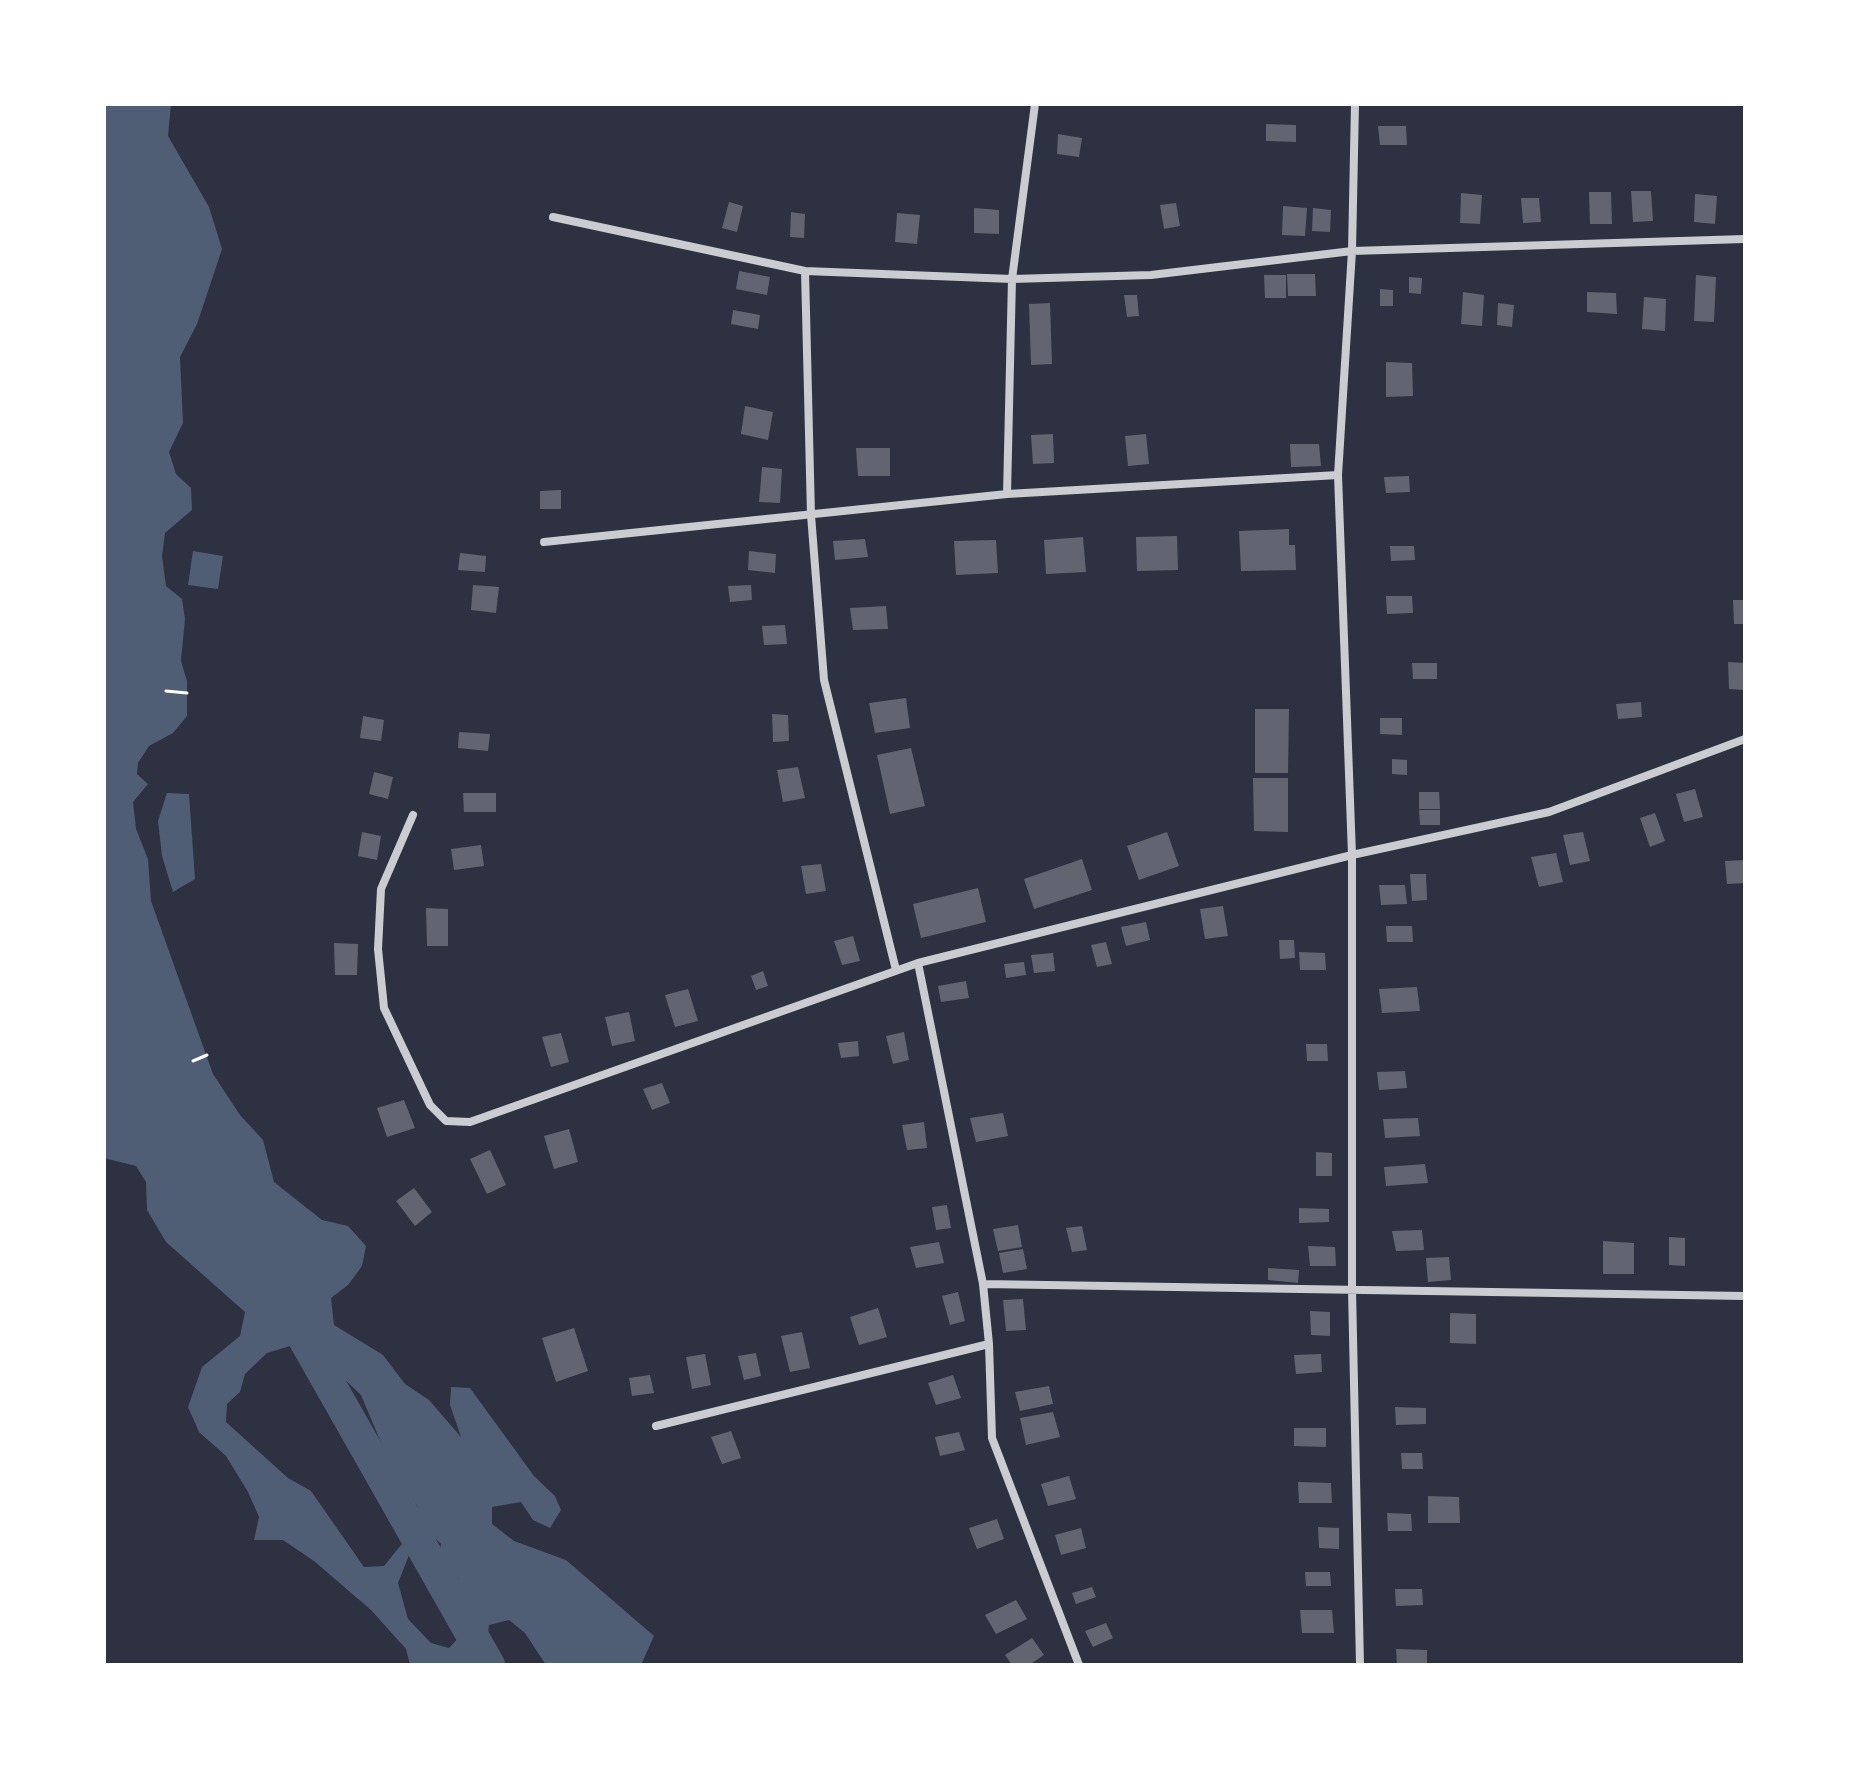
<!DOCTYPE html>
<html>
<head>
<meta charset="utf-8">
<style>
	body { margin:0 }
	#map { position:relative; width:1849px; height:1769px; overflow:hidden; background:#2d3142; font-family:Mulish,sans-serif }
	canvas { display:block }
	.frame { position:absolute; inset:0; border:106px solid #fff; pointer-events:none }
</style>
</head>
<body>
<div id="map">
<canvas width="1849" height="1769"></canvas>
<div class="frame"></div>
</div>
<script>
const ctx = document.querySelector('canvas').getContext('2d');
ctx.lineJoin = 'round';
function fillPath(path, color) { ctx.fillStyle = color; ctx.fill(path, 'evenodd'); }
const toPath = rows => new Path2D(rows.map(r => 'M' + r).join(''));
function stroke(path, color, width, dash) { ctx.strokeStyle = color; ctx.lineWidth = width; ctx.lineCap = dash ? 'butt' : 'round'; ctx.setLineDash(dash || []); ctx.stroke(path); }
fillPath(toPath([
	[104,104,171,104,168,136,209,207,222,249,197,324,180,357,183,423,169,452,176,474,191,488,192,510,165,533,162,556,166,586,182,599,185,619,181,661,187,681,187,716,173,733,149,746,138,763,137,774,148,784,133,802,136,829,148,859,151,901,213,1074,240,1115,263,1140,274,1182,322,1220,348,1226,366,1246,362,1266,348,1285,331,1298,334,1325,383,1355,405,1384,429,1400,461,1437,450,1405,451,1387,470,1388,534,1476,555,1496,561,1510,550,1528,533,1520,521,1502,492,1507,492,1524,514,1541,566,1560,654,1636,641,1665,546,1665,525,1633,509,1620,489,1625,484,1665,410,1665,406,1649,371,1610,314,1561,283,1540,254,1540,259,1517,248,1492,226,1456,199,1432,188,1407,202,1367,240,1336,245,1312,166,1242,147,1210,146,1182,136,1166,104,1158],
	[297,1344,321,1357,361,1395,392,1469,418,1507,405,1540,384,1566,364,1567,311,1491,288,1478,226,1422,227,1404,240,1392,245,1374,267,1353],
	[430,1533,441,1544,438,1564,458,1578,469,1610,463,1633,449,1648,431,1643,408,1619,398,1583,413,1545],
	[193,551,223,556,218,589,188,585],
	[167,793,189,794,195,879,173,892,162,856,158,821]
]), '#4f5d75');
stroke(toPath([
	[291,1316,489,1665]
]), '#4f5d75', 32);
fillPath(toPath([
	[1266,124,1296,125,1296,142,1266,141],
	[1378,126,1406,126,1407,145,1380,145],
	[1058,134,1082,138,1079,157,1057,154],
	[1631,191,1651,191,1653,221,1633,222],
	[1589,192,1611,192,1612,224,1590,224],
	[1461,193,1482,195,1480,224,1460,223],
	[1695,194,1717,196,1715,224,1694,222],
	[1521,198,1539,198,1541,222,1523,223],
	[729,202,743,206,737,232,722,228],
	[1176,203,1180,226,1164,229,1160,205],
	[1283,206,1307,208,1305,236,1282,235],
	[974,208,999,210,999,234,974,233],
	[1313,208,1331,210,1330,232,1312,231],
	[791,212,805,214,804,238,790,237],
	[897,213,920,215,917,244,895,242],
	[739,271,770,277,767,295,736,289],
	[1287,274,1315,274,1316,296,1288,296],
	[1264,275,1286,275,1286,298,1265,298],
	[1696,275,1716,277,1714,322,1694,321],
	[1409,277,1422,278,1421,294,1409,293],
	[1380,289,1393,290,1393,306,1380,306],
	[1463,292,1484,295,1482,326,1461,324],
	[1587,292,1616,293,1617,314,1587,312],
	[1124,295,1137,295,1139,316,1127,317],
	[1644,297,1666,299,1665,331,1642,329],
	[1050,303,1052,364,1031,365,1029,304],
	[1498,303,1514,305,1512,327,1497,325],
	[733,310,760,315,758,329,731,324],
	[1386,362,1412,363,1413,396,1386,397],
	[745,406,773,412,768,440,741,434],
	[1053,434,1054,463,1033,464,1031,435],
	[1146,434,1149,464,1128,466,1125,436],
	[1290,444,1319,444,1321,466,1291,467],
	[856,448,890,448,890,476,858,476],
	[762,467,782,469,780,503,759,502],
	[1409,476,1410,492,1386,493,1384,477],
	[561,490,561,509,540,509,540,491],
	[1289,529,1289,545,1295,545,1296,570,1241,571,1239,531],
	[1177,536,1178,570,1137,571,1136,537],
	[1083,537,1086,572,1046,574,1044,540],
	[865,539,868,557,835,560,833,541],
	[996,540,998,573,956,575,954,541],
	[1390,546,1414,546,1415,560,1391,561],
	[749,551,776,554,775,573,748,570],
	[460,553,486,556,485,572,458,570],
	[473,585,499,587,496,613,471,610],
	[751,585,752,600,730,602,728,586],
	[1386,596,1412,596,1413,613,1387,614],
	[1733,600,1745,600,1745,624,1734,624],
	[886,606,888,629,853,630,850,608],
	[785,625,787,644,764,645,762,626],
	[1728,662,1745,663,1745,690,1729,689],
	[1412,663,1437,663,1437,679,1413,679],
	[906,698,910,728,875,733,869,703],
	[1641,702,1642,717,1618,719,1616,704],
	[1255,709,1289,709,1288,773,1255,773],
	[772,714,788,715,789,741,773,742],
	[363,716,384,720,381,741,360,738],
	[1380,718,1402,718,1402,735,1380,734],
	[459,732,490,734,488,751,458,748],
	[911,748,925,806,890,814,877,755],
	[1392,759,1407,760,1407,775,1392,774],
	[798,767,805,798,783,802,777,770],
	[374,772,393,777,388,799,369,794],
	[1253,778,1288,778,1288,832,1254,831],
	[1695,789,1703,817,1684,822,1676,794],
	[1419,792,1439,792,1440,809,1419,809],
	[463,793,496,793,496,812,464,812],
	[1419,810,1440,810,1440,825,1420,825],
	[1655,813,1665,841,1650,847,1640,818],
	[362,832,381,836,377,860,358,856],
	[1167,832,1179,866,1139,880,1127,846],
	[1583,832,1590,861,1570,865,1563,835],
	[481,845,484,866,454,870,451,849],
	[1556,853,1563,882,1539,887,1531,857],
	[1082,859,1092,890,1034,909,1024,879],
	[1745,860,1745,883,1727,884,1725,861],
	[821,864,826,891,806,894,801,866],
	[1410,874,1426,874,1427,900,1412,901],
	[1379,885,1405,885,1407,904,1381,905],
	[978,888,986,922,921,938,913,904],
	[1223,906,1228,936,1205,939,1200,909],
	[426,908,448,909,448,946,427,946],
	[1146,922,1150,940,1126,946,1121,927],
	[1386,926,1412,926,1413,942,1387,942],
	[853,936,860,961,842,965,834,941],
	[1279,940,1294,940,1295,958,1280,959],
	[1106,942,1112,964,1097,967,1091,945],
	[334,943,358,944,357,975,335,975],
	[1299,952,1325,953,1326,970,1300,970],
	[1053,953,1055,971,1034,973,1031,955],
	[1024,962,1026,975,1006,978,1004,964],
	[763,971,768,986,756,990,751,976],
	[966,981,969,998,941,1002,938,986],
	[1417,987,1420,1011,1382,1013,1379,989],
	[688,989,698,1021,675,1027,665,995],
	[629,1012,635,1041,612,1046,605,1017],
	[904,1032,909,1060,893,1064,886,1036],
	[561,1033,569,1062,551,1067,542,1037],
	[858,1041,859,1056,841,1058,838,1043],
	[1306,1044,1327,1044,1328,1061,1307,1061],
	[1405,1071,1407,1088,1379,1090,1377,1072],
	[662,1083,670,1103,652,1110,643,1089],
	[404,1100,415,1128,387,1137,377,1108],
	[1003,1113,1008,1136,976,1142,970,1118],
	[1418,1118,1420,1136,1385,1138,1383,1119],
	[924,1122,927,1148,907,1150,902,1125],
	[569,1129,578,1162,554,1169,544,1136],
	[490,1150,506,1185,487,1194,470,1159],
	[1316,1152,1332,1153,1332,1176,1316,1176],
	[1425,1164,1428,1183,1386,1186,1384,1167],
	[414,1188,432,1212,415,1226,396,1201],
	[947,1205,951,1228,936,1230,932,1207],
	[1299,1208,1329,1209,1329,1222,1299,1223],
	[1018,1225,1022,1247,998,1251,993,1229],
	[1082,1226,1087,1250,1072,1252,1066,1228],
	[1422,1230,1424,1250,1396,1251,1392,1231],
	[1669,1237,1685,1238,1685,1266,1669,1265],
	[1603,1241,1634,1243,1634,1274,1603,1274],
	[939,1242,944,1263,916,1268,910,1247],
	[1308,1246,1335,1247,1336,1266,1310,1266],
	[1023,1249,1027,1269,1003,1273,999,1253],
	[1449,1257,1451,1280,1428,1282,1426,1258],
	[1268,1268,1299,1270,1298,1283,1268,1280],
	[958,1292,965,1321,950,1325,942,1296],
	[1023,1299,1026,1330,1006,1331,1003,1300],
	[878,1308,887,1337,859,1345,850,1317],
	[1310,1311,1330,1312,1330,1336,1311,1335],
	[1450,1313,1476,1314,1476,1344,1450,1343],
	[574,1328,588,1371,556,1382,542,1338],
	[802,1332,810,1368,790,1372,781,1336],
	[756,1353,761,1376,744,1380,738,1356],
	[705,1354,711,1385,692,1389,686,1357],
	[1321,1354,1322,1372,1296,1374,1294,1355],
	[650,1375,654,1393,632,1396,629,1378],
	[953,1375,961,1398,936,1405,928,1383],
	[1049,1386,1053,1404,1020,1411,1015,1392],
	[1395,1407,1426,1408,1426,1424,1396,1425],
	[1053,1412,1060,1437,1026,1445,1020,1418],
	[1294,1428,1326,1428,1326,1447,1294,1446],
	[731,1431,741,1458,722,1464,711,1437],
	[959,1432,965,1450,940,1456,935,1437],
	[1401,1453,1422,1453,1423,1469,1402,1469],
	[1069,1476,1076,1499,1048,1506,1041,1484],
	[1298,1482,1331,1483,1332,1503,1299,1503],
	[1428,1496,1459,1497,1460,1523,1428,1523],
	[1387,1513,1411,1514,1412,1531,1388,1531],
	[997,1519,1004,1539,977,1549,969,1528],
	[1318,1527,1339,1528,1339,1549,1319,1548],
	[1081,1528,1086,1548,1061,1555,1055,1535],
	[1305,1572,1330,1572,1331,1586,1306,1586],
	[1092,1587,1096,1597,1076,1604,1072,1593],
	[1395,1589,1422,1589,1423,1605,1396,1606],
	[1016,1600,1027,1619,996,1634,985,1615],
	[1300,1610,1332,1610,1334,1633,1302,1633],
	[1106,1623,1113,1638,1093,1647,1085,1631],
	[1032,1638,1044,1655,1029,1665,1012,1665,1005,1655],
	[1396,1649,1427,1650,1427,1665,1397,1665]
]), '#626471');
stroke(toPath([
	[166,691,187,693],
	[193,1061,207,1055]
]), '#fff', 3);
stroke(toPath([
	[1355,104,1352,251,1338,475,1352,855,1352,1289,1360,1665],
	[553,217,805,271,1012,279,1151,275,1352,251,1745,239],
	[805,271,811,515,824,680,896,970],
	[1007,494,1012,279,1035,104],
	[544,542,1007,494,1338,475],
	[413,815,381,889,378,949,384,1008,430,1105,446,1121,470,1122,918,963,1352,855,1549,812,1745,739],
	[918,963,983,1284,989,1344,992,1438,1079,1665],
	[983,1284,1745,1296],
	[656,1426,989,1344]
]), '#caccd0', 8);
</script>
</body>
</html>
